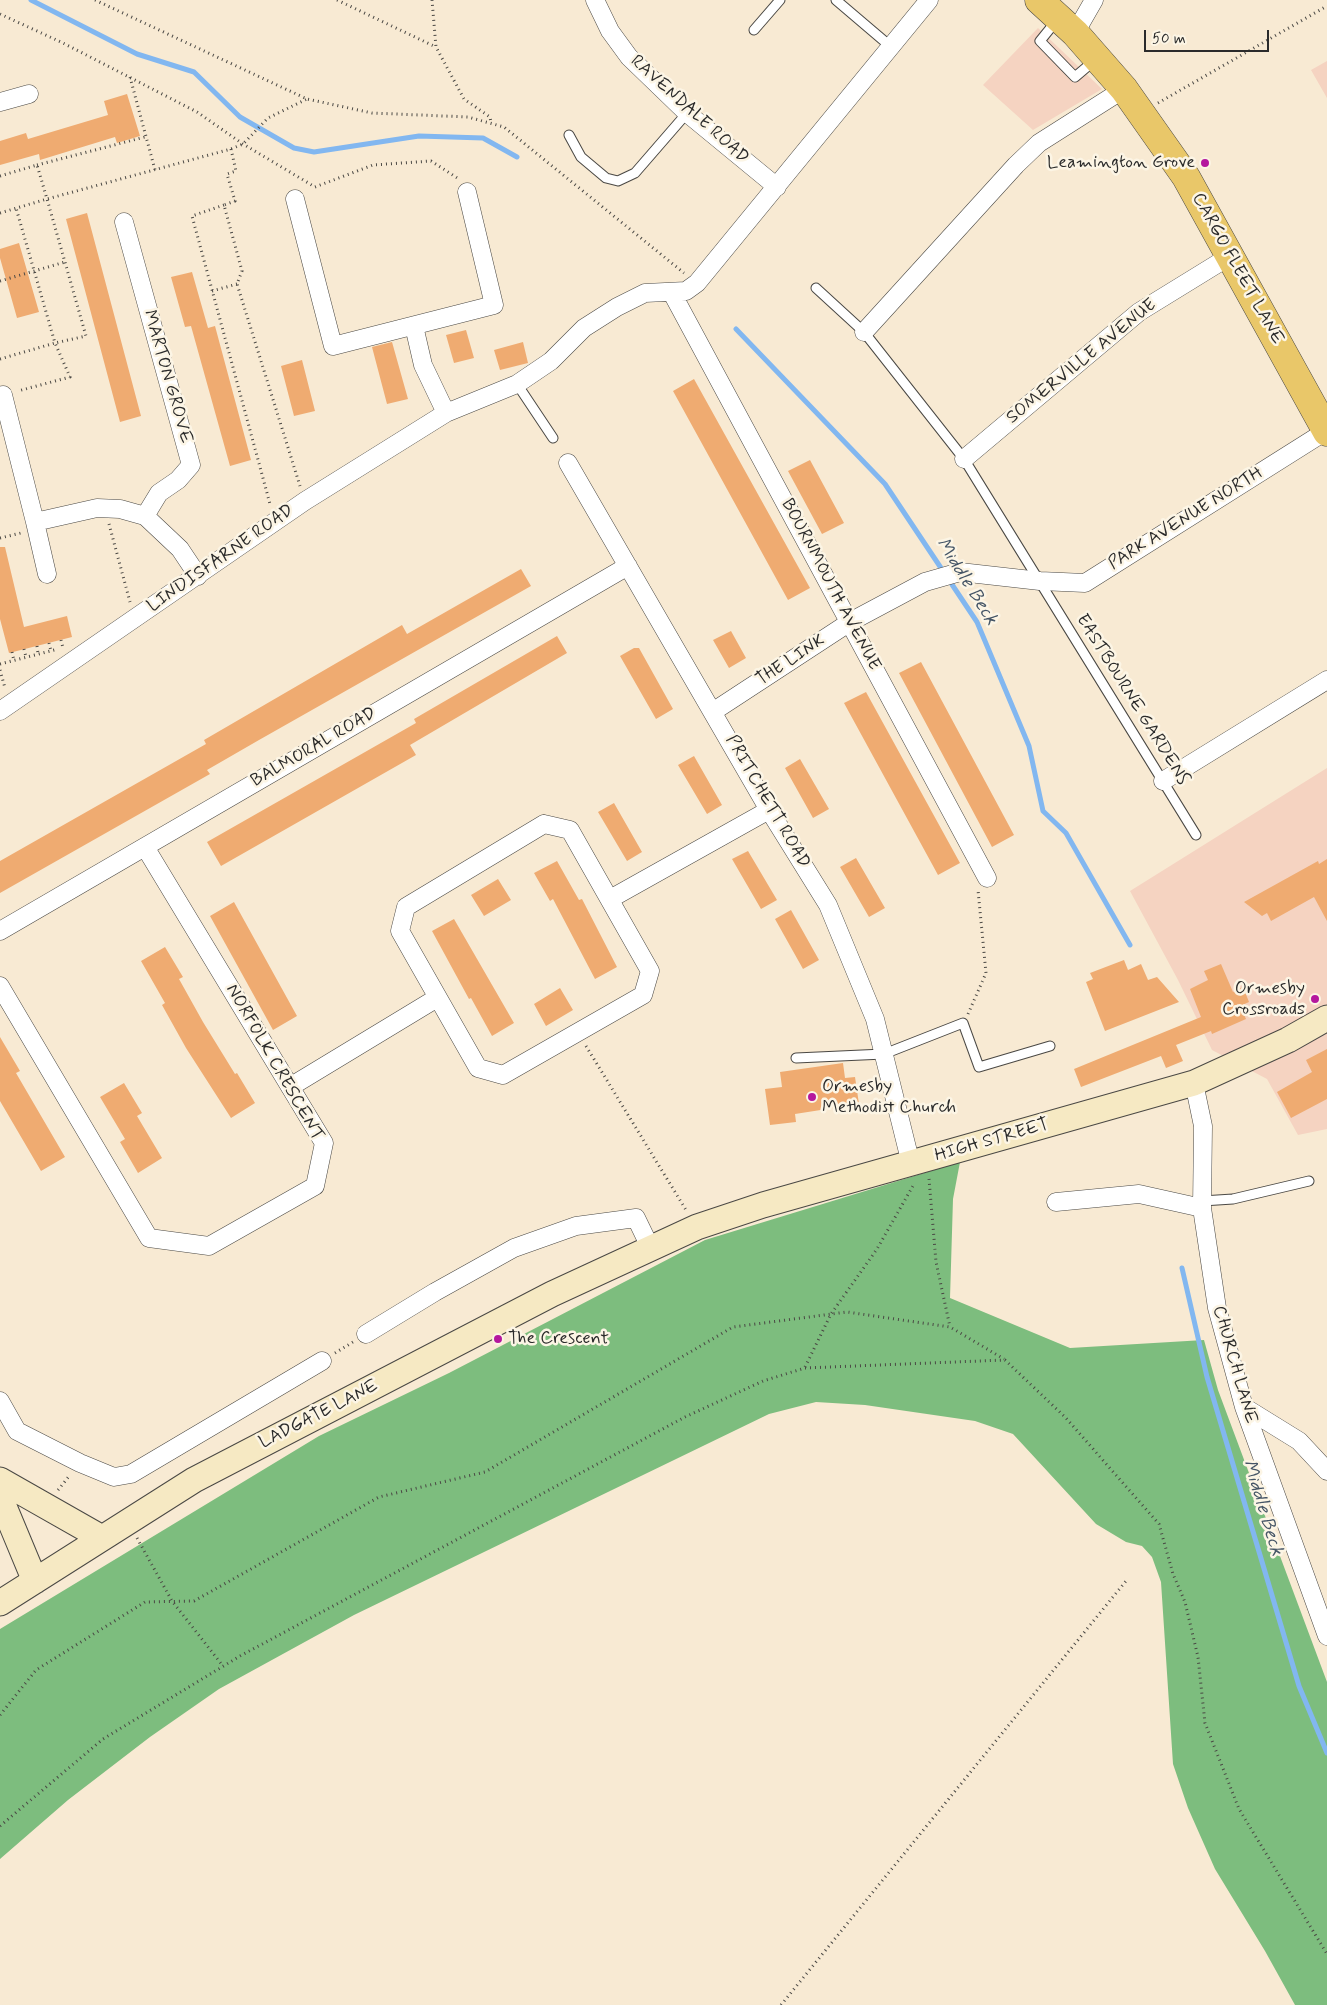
<!DOCTYPE html>
<html>
<head>
<meta charset="utf-8">
<style>
	body { margin:0 }
	#map { position:relative; width:1327px; height:2005px; overflow:hidden; background:#f8ead3; font-family:Mynerve,sans-serif }
	canvas { display:block }
	.scale { position:absolute; left:1144px; top:30px; width:125px; height:22px; box-sizing:border-box; border:2px solid #2b2b2b; border-top:0; padding-left:6px; font-size:15px; line-height:18px; white-space:nowrap; color:#2b2b2b; -webkit-text-stroke:4px #fcf5e5; paint-order:stroke }
</style>
</head>
<body>
<div id="map">
<canvas width="1327" height="2005"></canvas>
<div class="scale">50 m</div>
</div>
<script>
const ctx = document.querySelector('canvas').getContext('2d');
ctx.lineJoin = 'round';
function fillPath(path, color) { ctx.fillStyle = color; ctx.fill(path, 'evenodd'); }
const toPath = rows => new Path2D(rows.map(r => 'M' + r).join(''));
function stroke(path, color, width, dash) { ctx.strokeStyle = color; ctx.lineWidth = width; ctx.lineCap = dash ? 'butt' : 'round'; ctx.setLineDash(dash || []); ctx.stroke(path); }
function write(font, color, halo, rows, align = 'center') {
  ctx.font = font + ' Mynerve,sans-serif'; ctx.lineWidth = 5; ctx.setLineDash([]); ctx.textBaseline = 'middle'; ctx.strokeStyle = halo; ctx.fillStyle = color; for (const [text, x, y, turn = 0] of rows) {
    ctx.save(); ctx.translate(x, y); ctx.rotate((+turn || 0) * Math.PI / 180); ctx.textAlign = isNaN(turn) ? turn : align; if (halo) ctx.strokeText(text, 0, 0); ctx.fillText(text, 0, 0); ctx.restore();
  }
}
fillPath(toPath([
	[1038,28,1102,89,1033,130,983,85],
	[1327,61,1327,98,1311,70],
	[1327,768,1327,1129,1298,1135,1267,1079,1212,1050,1178,980,1130,891]
]), '#f5d3c1');
fillPath(toPath([
	[960,1162,953,1199,950,1298,1070,1348,1204,1340,1218,1390,1327,1682,1327,2005,1295,2005,1265,1951,1215,1869,1188,1808,1173,1764,1161,1582,1152,1557,1142,1546,1126,1542,1096,1524,1013,1434,975,1421,865,1405,816,1402,769,1414,354,1615,219,1689,150,1737,68,1800,0,1859,0,1629,319,1436,449,1373,705,1240]
]), '#7dbd7e');
stroke(toPath([
	[31,0,137,54,194,72,240,117,294,148,314,152,419,136,483,138,517,157],
	[736,329,885,484,977,622,1029,746,1043,811,1066,833,1130,945],
	[1182,1268,1207,1377,1299,1686,1327,1753]
]), '#82b7f0', 5);
fillPath(toPath([
	[127,94,140,136,117,143,115,137,40,160,39,154,0,165,0,141,26,133,28,139,108,115,104,101],
	[87,213,141,416,120,422,66,219],
	[19,243,39,312,17,318,0,258,0,249],
	[192,272,208,328,215,326,251,460,230,466,191,326,185,327,171,277],
	[466,330,474,358,454,363,446,335],
	[392,342,408,399,387,404,372,347],
	[523,342,528,363,500,370,494,350],
	[302,360,315,411,294,416,281,366],
	[694,379,810,588,788,600,673,391],
	[810,460,844,523,822,534,788,471],
	[0,547,5,547,24,627,67,616,72,637,9,653,0,619],
	[521,569,531,586,259,740,207,770,210,774,0,893,0,861,206,744,204,740,402,625,407,634],
	[731,631,746,658,729,668,713,640],
	[557,636,567,653,410,745,416,755,221,866,207,842,416,723,414,719],
	[634,648,639,648,673,709,656,719,620,656],
	[921,662,1014,835,992,847,899,673],
	[866,692,960,863,938,875,844,703],
	[694,756,722,805,707,814,678,765],
	[800,759,829,809,813,818,785,768],
	[614,803,642,852,627,861,598,812],
	[748,851,777,900,761,909,732,859],
	[856,858,885,908,869,917,840,867],
	[1327,859,1327,921,1314,897,1271,921,1267,913,1262,916,1244,902,1318,861,1319,864],
	[557,861,579,900,582,899,617,967,595,979,553,899,550,901,534,873],
	[498,879,511,900,484,916,471,895],
	[234,902,297,1016,273,1030,210,916],
	[791,910,819,960,803,969,775,919],
	[454,919,514,1023,492,1036,471,998,469,999,432,931],
	[165,947,183,977,179,979,203,1022,235,1074,237,1073,255,1103,231,1118,186,1048,162,1005,165,1003,141,961],
	[1124,960,1128,970,1141,964,1148,980,1157,977,1179,1002,1105,1031,1086,982,1093,979,1090,973],
	[1221,964,1233,992,1243,987,1249,1002,1240,1006,1246,1019,1212,1034,1211,1031,1176,1045,1183,1061,1166,1068,1161,1056,1081,1087,1074,1069,1201,1017,1190,989,1208,980,1204,971],
	[560,988,573,1010,546,1026,534,1004],
	[0,1037,20,1071,16,1073,65,1157,41,1171,0,1101],
	[1327,1049,1327,1099,1291,1118,1277,1092,1312,1072,1306,1060],
	[843,1063,845,1078,855,1077,859,1104,795,1114,796,1122,770,1125,765,1089,782,1087,780,1072],
	[124,1083,142,1113,137,1116,162,1158,138,1173,120,1142,125,1139,100,1097]
]), '#efab71');
const lane = toPath([
	[836,0,890,46],
	[1057,20,1040,41,1075,77,1095,60],
	[754,30,780,0],
	[569,135,581,157,606,178,618,181,635,173,687,113],
	[816,288,864,332,964,459,1196,835],
	[517,384,553,438],
	[796,1058,884,1054,963,1023,979,1067,1050,1046],
	[1202,1201,1233,1199,1309,1181]
]);
const street = toPath([
	[595,0,610,31,629,57,687,113,777,187],
	[1075,33,1094,0],
	[0,102,29,94],
	[295,199,333,346,494,305,467,192],
	[124,222,191,465,178,480,159,493,145,516],
	[672,293,987,878],
	[414,326,423,365,446,413],
	[864,332,1016,165,1039,143,1124,89],
	[3,395,35,522,97,508,120,509,145,516,180,549,198,576],
	[964,459,1139,312,1230,256],
	[568,463,769,810,828,905,875,1019,911,1164],
	[35,522,47,574],
	[0,711,305,501,446,413,517,384,551,361,584,328,617,307,645,293,686,291,697,283,929,0],
	[714,711,850,622,925,582,960,572,1040,581,1085,583,1326,431],
	[1163,781,1327,680],
	[544,824,570,830,650,971,643,995,503,1075,478,1068,400,931,406,907,544,824],
	[610,899,769,810],
	[0,931,628,566],
	[0,986,149,1238,209,1246,315,1186,324,1143,145,847],
	[1194,1083,1203,1126,1202,1208,1217,1308,1244,1407,1327,1636],
	[290,1087,437,998],
	[1056,1202,1139,1194,1202,1208],
	[366,1334,435,1292,514,1248,576,1226,636,1218,651,1249],
	[0,1401,17,1431,80,1463,114,1477,131,1474,322,1361],
	[1244,1407,1299,1441,1327,1471]
]);
const secondary = toPath([
	[0,1480,102,1538],
	[0,1497,35,1581],
	[0,1603,194,1480,552,1294,697,1227,763,1205,1194,1083,1288,1040,1327,1018]
]);
const primary = toPath([
	[1039,0,1075,33,1124,89,1186,177,1327,432]
]);
stroke(lane, '#4a4844', 11);
stroke(street, '#4a4844', 19);
stroke(secondary, '#4a4844', 27);
stroke(primary, '#4a4844', 29);
stroke(toPath([
	[95,0,307,99,372,113,468,117,504,127,684,273],
	[337,0,436,47],
	[432,0,436,47,464,99,490,117,491,123],
	[0,14,63,43,197,112,243,144,315,187,373,165,431,161,459,179],
	[130,77,155,170],
	[1158,103,1327,6],
	[231,149,236,171,227,174,235,201,224,205,242,271,237,284,300,486],
	[37,165,145,137],
	[0,176,37,165,47,199,231,149,243,144,268,118,307,99],
	[224,205,192,216,270,504],
	[0,213,47,199,86,336,55,343,70,377,18,391],
	[0,281,65,262],
	[212,291,237,284],
	[0,359,55,343,16,208],
	[109,524,130,602],
	[0,538,21,533],
	[61,640,63,648],
	[49,643,51,651],
	[37,646,38,654],
	[24,649,26,657],
	[12,652,14,661],
	[0,664,58,649],
	[0,670,5,688],
	[968,1014,986,973,978,890],
	[586,1046,686,1210],
	[929,1179,936,1262,950,1327],
	[335,1353,353,1342],
	[805,1367,831,1314,877,1249,914,1184],
	[58,1490,70,1475],
	[137,1538,172,1601,223,1666],
	[0,1715,36,1670,145,1602,194,1601,379,1497,485,1472,733,1327,847,1312,950,1327,1004,1359],
	[0,1826,103,1739,240,1656,685,1417,763,1381,805,1368,1005,1360,1065,1417,1159,1524,1173,1574,1185,1602,1198,1657,1205,1723,1239,1809,1327,1954],
	[781,2005,1126,1581]
]), '#4a4844', 3, [1, 4]);
stroke(lane, '#fff', 9);
stroke(street, '#fff', 18);
stroke(secondary, '#f6e9c3', 25);
stroke(primary, '#e9c769', 28);
for (const [x, y, r, color] of [
	[1205,163,5,"#b5179e"],
	[1315,999,5,"#b5179e"],
	[812,1097,5,"#b5179e"],
	[498,1339,5,"#b5179e"]
]) { const dot = new Path2D(); dot.arc(x, y, r, 0, 2 * Math.PI); ctx.fillStyle = color; ctx.fill(dot); stroke(dot, '#fcf5e5', 2); }
write('18px', '#2b2b2b', '#fcf5e5', [
	["RAVENDALE ROAD",689,110,42],
	["CARGO FLEET LANE",1237,269,61],
	["SOMERVILLE AVENUE",1082,362,-39],
	["MARTON GROVE",167,377,74],
	["PARK AVENUE NORTH",1186,519,-32],
	["LINDISFARNE ROAD",221,559,-35],
	["BOURNMOUTH AVENUE",830,585,62],
	["THE LINK",791,661,-33],
	["EASTBOURNE GARDENS",1132,700,58],
	["BALMORAL ROAD",314,748,-30],
	["PRITCHETT ROAD",767,802,60],
	["NORFOLK CRESCENT",274,1063,60],
	["HIGH STREET",992,1141,-16],
	["CHURCH LANE",1234,1365,74],
	["LADGATE LANE",319,1415,-27]
]);
write('18px', '#2b2b2b', '#fcf5e5', [
	["Leamington Grove",1195,163],
	["Ormesby",1305,989],
	["Crossroads",1305,1010],
	["Ormesby",822,1087,"left"],
	["Methodist Church",822,1108,"left"],
	["The Crescent",508,1339,"left"]
], 'right');
write('italic 19px', '#455566', '#fcf5e5', [
	["Middle Beck",966,582,58],
	["Middle Beck",1262,1508,73]
]);
</script>
</body>
</html>
